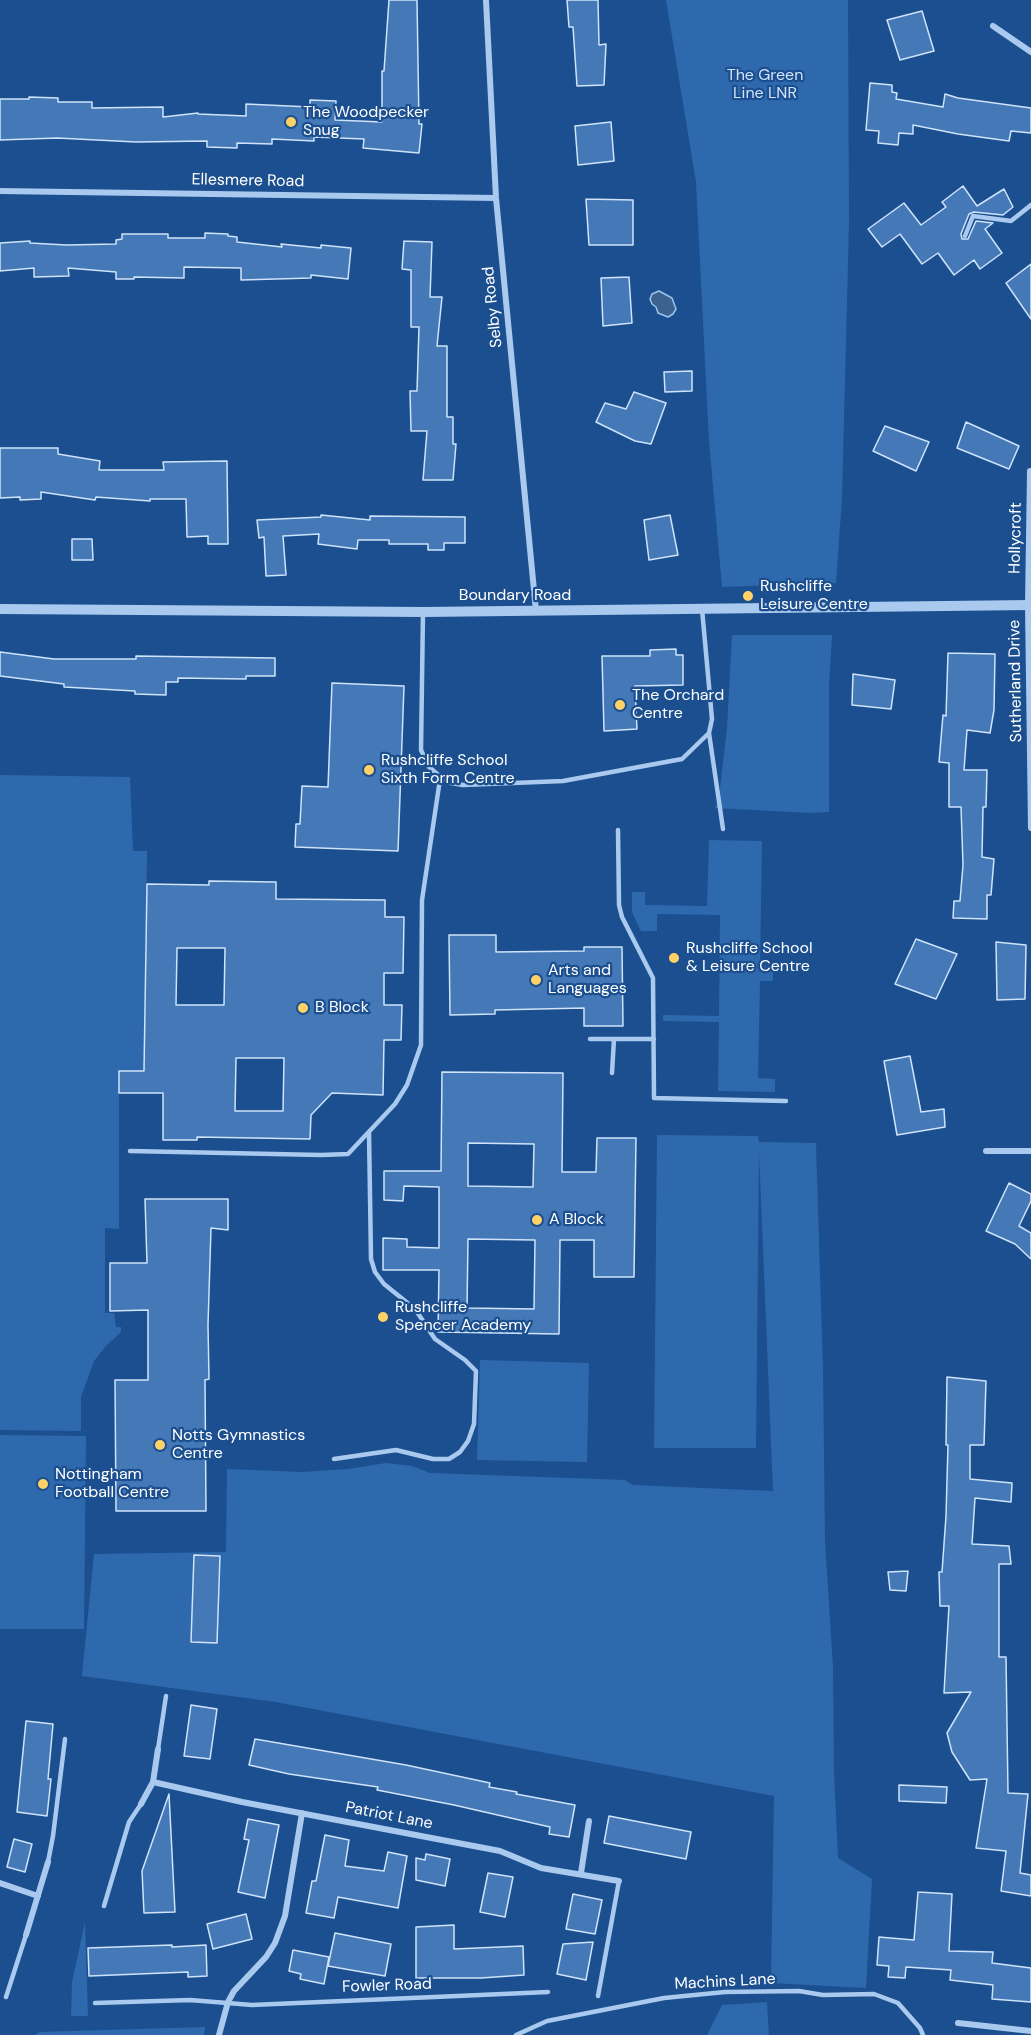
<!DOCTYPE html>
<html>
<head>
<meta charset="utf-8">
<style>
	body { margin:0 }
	canvas { display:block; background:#1b4f8f }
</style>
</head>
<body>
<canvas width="1031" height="2035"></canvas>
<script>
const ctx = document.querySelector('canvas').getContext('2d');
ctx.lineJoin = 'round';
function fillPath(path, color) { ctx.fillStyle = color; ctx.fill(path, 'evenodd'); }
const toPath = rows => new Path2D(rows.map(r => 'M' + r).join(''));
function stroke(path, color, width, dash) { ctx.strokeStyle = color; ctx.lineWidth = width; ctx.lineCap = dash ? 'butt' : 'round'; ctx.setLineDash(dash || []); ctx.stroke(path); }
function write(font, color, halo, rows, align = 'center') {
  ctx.font = font + ' "DM Sans",sans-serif'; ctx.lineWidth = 4.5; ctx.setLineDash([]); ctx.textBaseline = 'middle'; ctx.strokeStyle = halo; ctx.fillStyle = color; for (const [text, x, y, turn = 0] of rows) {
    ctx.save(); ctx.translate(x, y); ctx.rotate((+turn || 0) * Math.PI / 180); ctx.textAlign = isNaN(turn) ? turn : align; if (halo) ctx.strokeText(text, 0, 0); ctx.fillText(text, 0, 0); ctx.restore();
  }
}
fillPath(toPath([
	[666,0,848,0,849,222,842,498,836,583,722,587,709,441,696,182],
	[732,635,832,635,829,686,829,812,811,813,715,808,719,797,727,728],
	[0,775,130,777,133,851,147,851,144,1071,119,1071,119,1229,105,1228,105,1313,114,1313,116,1327,121,1327,121,1332,106,1346,94,1361,81,1397,81,1431,0,1430],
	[709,840,762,841,760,966,773,967,773,981,760,981,758,1078,775,1079,775,1092,718,1091,719,1022,663,1021,663,1015,719,1016,720,915,657,914,657,931,641,931,632,912,632,892,645,892,645,905,707,906],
	[657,1135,758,1136,759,1142,816,1143,823,1371,825,1542,833,1667,834,1773,838,1858,872,1879,866,1988,771,1983,774,1796,276,1702,82,1676,94,1554,226,1552,227,1469,302,1472,348,1469,386,1463,412,1466,430,1473,625,1480,633,1485,773,1491,759,1152,756,1448,654,1448],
	[480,1360,589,1363,587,1462,477,1460],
	[0,1435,86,1436,84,1629,0,1629],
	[85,1922,88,2016,71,2016,72,1982],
	[767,2002,769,2035,707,2035,722,2005],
	[205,2027,204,2035,34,2035,40,2032]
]), '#2e69ad');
const water = toPath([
	[659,291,672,298,676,309,673,314,668,317,658,313,656,307,652,304,650,299,652,294,659,291]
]);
fillPath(water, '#3c6290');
stroke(water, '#9cc4f0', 1.5);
const building = toPath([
	[389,0,417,0,419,124,422,124,419,153,363,148,364,139,314,137,314,141,272,139,272,144,237,143,237,148,207,147,207,141,136,142,57,138,0,140,0,99,29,99,29,97,58,98,58,102,92,102,92,108,163,107,163,117,198,113,198,114,246,116,246,104,310,107,310,100,336,101,335,120,382,122,382,71,384,71,389,0],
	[567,0,598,0,599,45,606,44,604,85,577,86,573,27,569,27,567,0],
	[922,11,934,51,900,60,887,20,922,11],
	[870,83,892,85,892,92,897,93,896,99,943,107,945,94,958,98,1031,108,1031,133,1011,131,1009,141,958,134,913,125,913,134,899,133,898,145,878,143,879,131,866,130,870,83],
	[611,122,614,161,578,165,575,126,611,122],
	[963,186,977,206,1004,189,1013,207,1003,215,974,212,969,214,961,234,962,239,968,239,976,221,993,223,985,229,1002,253,980,269,974,260,954,275,938,253,922,264,900,234,882,247,868,229,904,203,921,225,946,207,942,202,963,186],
	[586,199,633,200,633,245,589,245,586,199],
	[205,233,228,234,228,236,237,237,237,242,282,247,281,244,321,248,321,245,351,248,348,279,311,275,311,278,241,280,241,268,184,267,184,278,134,277,134,279,116,279,116,272,68,268,69,276,34,277,34,268,0,271,0,243,30,241,30,243,66,245,116,244,116,240,122,239,122,234,168,234,168,238,205,238,205,233],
	[404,241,432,242,430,297,442,297,437,346,447,346,447,417,453,417,453,444,456,444,453,480,423,480,427,431,411,431,410,391,417,391,419,327,411,327,411,270,402,269,404,241],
	[1031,264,1031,319,1006,283,1031,264],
	[629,277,632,323,603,326,601,278,629,277],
	[692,371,692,391,665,392,664,372,692,371],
	[634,392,666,403,651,444,635,441,596,422,605,403,626,409,634,392],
	[966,422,1019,446,1009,469,957,448,966,422],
	[885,426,929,442,916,471,873,451,885,426],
	[0,448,58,448,58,454,100,461,99,470,164,470,163,462,227,461,228,544,208,544,208,536,187,537,186,499,150,499,150,501,96,497,95,500,41,492,41,499,20,500,20,497,0,498,0,448],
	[321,515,370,520,370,516,465,517,465,543,444,543,444,550,428,550,428,544,389,544,389,540,358,540,357,549,318,544,319,534,283,536,286,575,266,576,264,537,259,538,257,520,321,517,321,515],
	[670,515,678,555,649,560,644,520,670,515],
	[72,539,92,539,93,560,72,560,72,539],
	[676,649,676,655,683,655,683,685,635,686,637,729,604,731,602,656,650,656,650,650,676,649],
	[0,652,54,659,136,659,136,656,275,658,275,676,246,676,246,679,178,678,178,682,166,682,166,695,135,694,135,691,64,687,64,684,0,676,0,652],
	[948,653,995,654,994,710,990,733,967,730,964,770,987,770,986,807,983,807,982,857,994,859,991,895,987,895,987,919,953,918,954,901,960,901,963,865,961,807,949,807,949,763,939,762,943,715,946,716,948,653],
	[853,674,895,680,891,709,852,705,853,674],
	[332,683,404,686,398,851,295,847,296,824,300,824,302,786,328,787,332,683],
	[209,881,276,882,276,899,385,900,385,917,404,917,403,973,384,973,384,1005,402,1005,401,1040,384,1040,383,1095,332,1093,311,1115,310,1139,197,1137,197,1140,163,1140,163,1093,119,1093,119,1071,144,1071,147,884,209,885,209,881],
	[177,948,225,948,224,1005,176,1005,177,948],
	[236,1058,284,1058,283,1111,235,1111,236,1058],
	[449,935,496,935,496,952,584,951,584,947,622,947,623,1026,584,1026,584,1008,495,1010,495,1014,450,1015,449,935],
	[916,939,957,954,936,999,895,984,916,939],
	[996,942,1026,945,1025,999,997,1000,996,942],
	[910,1056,921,1112,944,1109,945,1127,897,1135,884,1061,910,1056],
	[442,1072,563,1073,562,1172,596,1172,597,1138,636,1138,634,1277,594,1277,594,1240,560,1240,559,1334,438,1332,439,1270,383,1270,383,1238,407,1239,407,1247,439,1248,439,1187,404,1186,403,1201,384,1200,384,1171,441,1171,442,1072],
	[468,1143,534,1144,533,1187,468,1186,468,1143],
	[468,1239,535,1240,534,1309,467,1308,468,1239],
	[1009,1183,1031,1194,1031,1201,1019,1226,1031,1233,1031,1259,1015,1244,986,1231,1009,1183],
	[145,1199,228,1199,228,1230,211,1228,208,1325,209,1379,205,1380,206,1511,116,1511,115,1380,148,1380,148,1310,110,1311,110,1263,147,1263,145,1199],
	[947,1377,986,1381,984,1445,970,1445,970,1479,1012,1483,1011,1502,975,1498,972,1544,1009,1546,1011,1564,999,1564,999,1657,1006,1657,1008,1793,1028,1794,1020,1873,1031,1875,1031,1896,1001,1891,1006,1851,976,1848,987,1779,970,1780,952,1752,947,1733,971,1692,944,1693,949,1606,940,1606,939,1572,942,1572,946,1516,948,1445,946,1445,947,1377],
	[194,1555,220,1556,217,1643,191,1642,194,1555],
	[908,1571,906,1591,890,1590,888,1572,908,1571],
	[191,1705,217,1709,210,1759,184,1756,191,1705],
	[26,1721,53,1724,48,1779,51,1779,47,1816,17,1812,26,1721],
	[255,1739,406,1765,490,1783,489,1787,517,1792,516,1794,575,1805,569,1837,549,1834,550,1827,454,1805,377,1790,378,1787,289,1774,249,1765,255,1739],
	[899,1785,947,1787,946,1803,899,1801,899,1785],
	[169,1794,175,1912,144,1913,142,1871,169,1794],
	[609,1816,691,1832,686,1859,604,1843,609,1816],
	[248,1819,279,1825,265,1898,238,1892,249,1840,244,1839,248,1819],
	[325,1835,349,1840,345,1866,384,1871,388,1852,407,1856,398,1908,338,1897,334,1918,306,1913,312,1881,316,1881,325,1835],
	[14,1839,32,1844,25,1872,7,1867,14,1839],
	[426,1854,450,1859,445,1886,416,1880,416,1858,425,1860,426,1854],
	[488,1873,513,1877,505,1917,480,1912,488,1873],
	[918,1892,952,1894,949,1951,993,1952,992,1963,1031,1968,1031,2002,992,1999,993,1985,950,1980,951,1970,906,1967,905,1978,888,1977,889,1966,877,1965,879,1937,914,1940,918,1892],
	[573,1894,602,1900,595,1934,566,1929,573,1894],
	[246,1914,252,1939,213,1949,207,1924,246,1914],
	[454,1925,454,1949,523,1946,524,1975,481,1978,416,1978,416,1927,454,1925],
	[335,1933,391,1944,385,1976,328,1966,335,1933],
	[593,1942,586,1980,557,1974,563,1944,593,1942],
	[172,1945,172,1947,206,1945,207,1976,188,1977,188,1972,89,1976,88,1948,172,1945],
	[293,1950,329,1957,324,1984,300,1979,301,1974,289,1971,293,1950]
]);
fillPath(building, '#4478b7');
stroke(building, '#cfe3fa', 1.5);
stroke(toPath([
	[965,236,973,216,1011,221,1031,205],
	[423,612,421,750,429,767,442,778,451,783,463,785,563,781,682,759,709,733,712,719,702,609],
	[709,733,723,829],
	[618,830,619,905,622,917,653,978,654,1098,786,1101],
	[590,1039,654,1039],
	[612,1073,614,1039],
	[130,1151,321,1155,348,1154,395,1104,407,1085,421,1045,422,900,439,786,442,778],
	[334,1459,396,1450,433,1459,449,1459,460,1452,468,1441,474,1424,476,1371,465,1360,435,1339,415,1309,384,1284,375,1272,371,1259,369,1132],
	[158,1749,166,1696],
	[48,1862,53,1836,65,1739],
	[104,1906,129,1822,141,1804],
	[598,1996,619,1881],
	[6,1997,26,1935],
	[95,2003,190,2000,252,2005,548,1992],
	[516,2035,547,2021,664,1998,725,1992,799,1991,823,1995,874,1994,898,2003,920,2028,923,2035]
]), '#a9c9ee', 4.5);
stroke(toPath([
	[486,0,496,198,536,611],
	[993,26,1031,52],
	[0,191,496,198],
	[1030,471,1028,605,1031,828],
	[986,1151,1031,1151],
	[153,1782,242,1802,500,1851,541,1868,619,1881],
	[141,1804,153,1782,158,1749],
	[581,1873,589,1821],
	[0,1883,38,1896],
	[26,1935,48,1862],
	[958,2023,1031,2031],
	[219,2035,228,2002,234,1991,266,1957,275,1943,285,1916,302,1813]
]), '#a9c9ee', 6);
stroke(toPath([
	[0,609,423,612,1031,605]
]), '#a9c9ee', 10);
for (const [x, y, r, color] of [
	[291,122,6,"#ffd166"],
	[748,596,6,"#ffd166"],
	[620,705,6,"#ffd166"],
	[369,770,6,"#ffd166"],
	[674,958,6,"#ffd166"],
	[536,980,6,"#ffd166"],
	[303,1008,6,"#ffd166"],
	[537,1220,6,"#ffd166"],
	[383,1317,6,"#ffd166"],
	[160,1445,6,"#ffd166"],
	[43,1484,6,"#ffd166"]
]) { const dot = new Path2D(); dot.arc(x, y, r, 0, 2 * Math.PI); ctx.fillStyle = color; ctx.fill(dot); stroke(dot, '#1b4f8f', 2); }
write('16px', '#cfe3fa', '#1b4f8f', [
	["The Green",765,76],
	["Line LNR",765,94]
]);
write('16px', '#fff', '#1b4f8f', [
	["The Woodpecker",303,113],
	["Snug",303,131],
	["Rushcliffe",760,587],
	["Leisure Centre",760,605],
	["The Orchard",632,696],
	["Centre",632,714],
	["Rushcliffe School",381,761],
	["Sixth Form Centre",381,779],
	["Rushcliffe School",686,949],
	["& Leisure Centre",686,967],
	["Arts and",548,971],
	["Languages",548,989],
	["B Block",315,1008],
	["A Block",549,1220],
	["Rushcliffe",395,1308],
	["Spencer Academy",395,1326],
	["Notts Gymnastics",172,1436],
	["Centre",172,1454],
	["Nottingham",55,1475],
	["Football Centre",55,1493]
], 'left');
write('16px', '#fff', '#1b4f8f', [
	["Ellesmere Road",248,181,1],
	["Selby Road",493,307,-96],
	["Hollycroft",1016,538,-89],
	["Boundary Road",515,596],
	["Sutherland Drive",1016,681,-91],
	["Patriot Lane",389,1816,11],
	["Machins Lane",725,1982,-3],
	["Fowler Road",387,1986,-2]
]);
</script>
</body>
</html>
